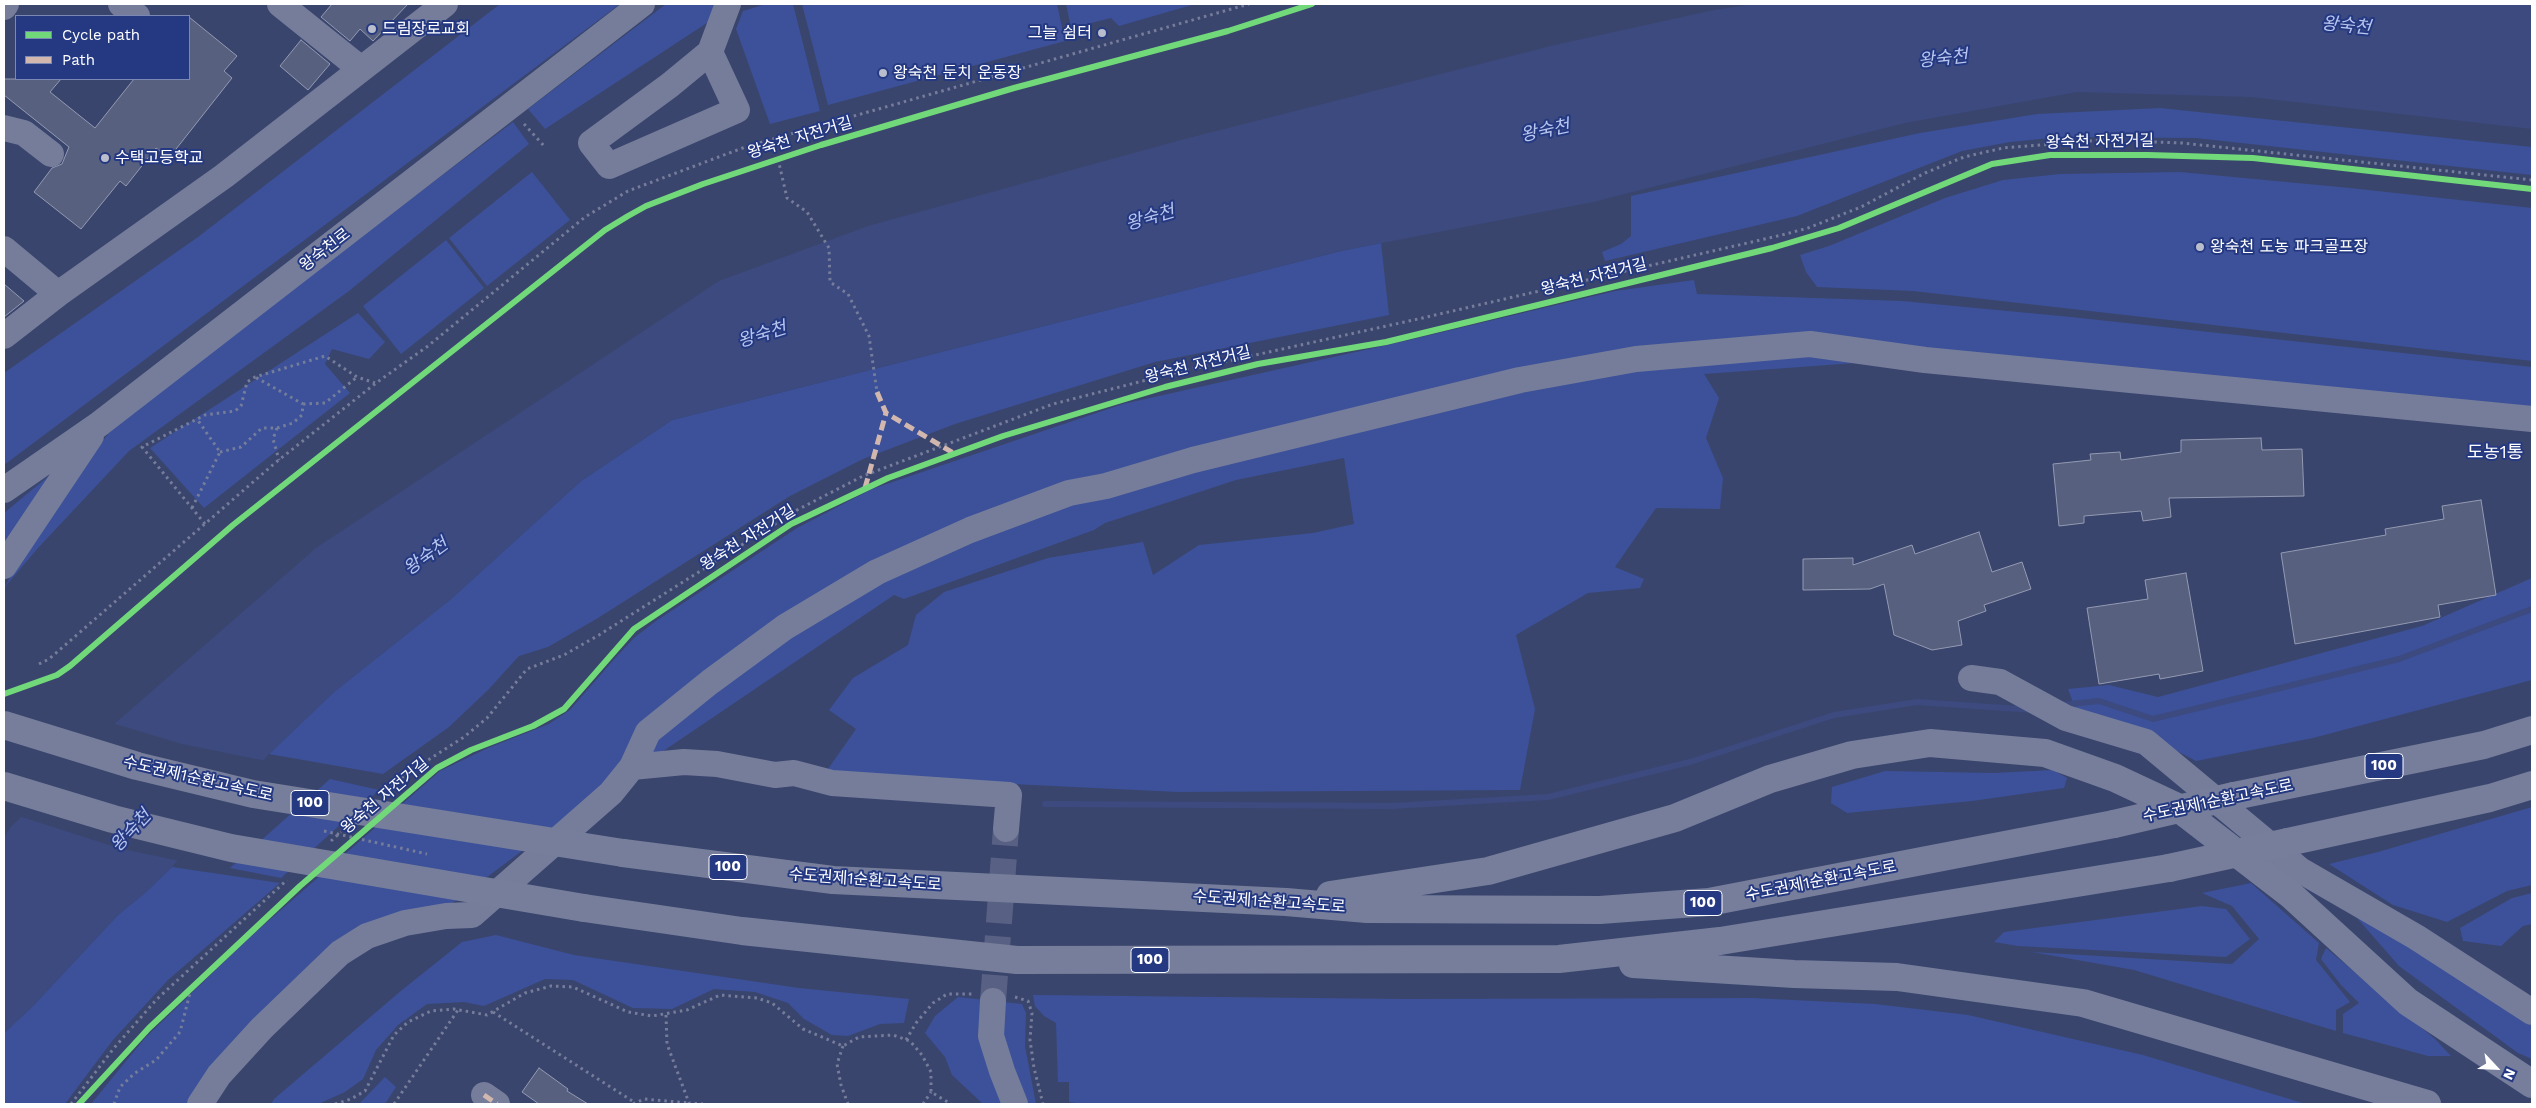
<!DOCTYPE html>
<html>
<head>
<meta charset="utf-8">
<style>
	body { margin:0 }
	#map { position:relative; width:2536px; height:1108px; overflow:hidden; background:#3a456d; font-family:"Work Sans",sans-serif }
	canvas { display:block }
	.frame { position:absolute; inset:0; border:5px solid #fff; pointer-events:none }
	.legend { position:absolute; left:15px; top:15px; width:175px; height:65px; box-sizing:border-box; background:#253982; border:1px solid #7c88b4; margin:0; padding:6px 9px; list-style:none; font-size:15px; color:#fff }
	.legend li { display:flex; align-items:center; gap:10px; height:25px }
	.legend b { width:25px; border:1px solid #7c88b4 }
	.north { position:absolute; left:2471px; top:1043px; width:50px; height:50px; -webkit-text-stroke:4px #253982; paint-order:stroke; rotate:115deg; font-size:14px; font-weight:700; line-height:20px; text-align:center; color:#fff }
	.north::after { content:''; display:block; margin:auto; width:18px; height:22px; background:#fff; clip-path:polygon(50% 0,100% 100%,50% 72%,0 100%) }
</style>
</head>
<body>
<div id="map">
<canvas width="2536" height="1108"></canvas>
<div class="frame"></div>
<ul class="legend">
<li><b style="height:6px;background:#71d979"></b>Cycle path</li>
<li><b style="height:6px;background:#d1b7ad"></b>Path</li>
</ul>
<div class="north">N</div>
</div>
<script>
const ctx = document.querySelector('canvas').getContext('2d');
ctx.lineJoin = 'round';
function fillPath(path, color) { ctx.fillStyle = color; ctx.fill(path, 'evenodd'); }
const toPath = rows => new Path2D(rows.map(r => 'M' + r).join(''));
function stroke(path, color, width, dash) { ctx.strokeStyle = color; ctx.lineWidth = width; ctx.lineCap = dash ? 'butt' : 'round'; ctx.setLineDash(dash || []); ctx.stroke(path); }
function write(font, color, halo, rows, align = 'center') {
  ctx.font = font + ' "Work Sans","Noto Sans KR",sans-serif'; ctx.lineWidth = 4; ctx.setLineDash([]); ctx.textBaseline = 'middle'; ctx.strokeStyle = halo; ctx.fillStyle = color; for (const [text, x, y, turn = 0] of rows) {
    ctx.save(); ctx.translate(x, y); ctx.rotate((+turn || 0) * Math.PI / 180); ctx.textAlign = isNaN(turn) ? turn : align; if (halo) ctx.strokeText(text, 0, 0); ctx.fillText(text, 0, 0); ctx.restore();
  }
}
fillPath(toPath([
	[500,4,620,4,4,465,4,373,198,237],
	[666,4,717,4,710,21,545,129,528,109],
	[766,4,793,4,820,111,770,124,736,29,743,11],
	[802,4,1057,4,1065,41,828,105],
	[1066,4,1195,4,1119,26,1111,18,1071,28],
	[2160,108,2532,147,2532,175,2196,138,2060,137,2010,142,1962,151,1797,216,1605,261,1602,252,1621,244,1631,236,1631,196,1920,133,2037,114],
	[513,122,529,144,349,291,129,451,38,548,4,588,30,544,110,431,218,344],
	[532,172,570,220,487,286,449,238],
	[2180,172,2350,188,2532,208,2532,361,1913,291,1817,287,1806,272,1800,255,1829,246,1945,198,2003,180,2060,174],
	[446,240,484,288,401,354,363,306],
	[1381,243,1389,315,1155,362,955,424,863,459,790,496,598,618,548,647,519,656,488,690,449,727,383,774,269,754,334,692,451,599,581,481,672,420,1341,251],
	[1694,280,1697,294,1902,301,2071,317,2532,367,2532,413,1883,361,1704,374,1719,398,1706,438,1723,478,1720,509,1656,508,1615,567,1644,579,1640,588,1588,593,1516,635,1535,709,1520,790,1178,792,846,776,828,769,856,729,829,710,853,678,908,645,916,615,944,592,1048,558,1143,542,1153,575,1199,545,1313,533,1354,524,1344,458,1236,480,1105,523,1094,530,904,599,894,595,582,806,439,913,373,929,192,1104,91,1104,145,1038,250,937,440,771,488,748,549,724,570,710,617,656,635,637,656,621,797,528,872,489,1123,404,1405,341,1615,291],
	[358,313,385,342,369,359,332,349,325,364,350,393,204,508,150,448],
	[68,460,4,555,4,513],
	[2532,578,2532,680,2313,738,2196,761,2135,729,2077,713,2068,689,2109,685,2158,697,2422,626],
	[2053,770,2067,778,2064,788,1972,801,1847,813,1831,803,1832,787,1885,771,1994,773],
	[330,779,379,790,281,878,230,868],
	[2532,807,2532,885,2507,891,2447,922,2393,905,2329,864,2378,852],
	[172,867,280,883,168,980,113,1040,65,1104,4,1104,4,1033,32,1007,118,915,146,892],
	[2251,883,2319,943,2316,960,2350,1002,2336,1010,2336,1031,2134,970,2032,952,2232,964,2259,939,2232,906,2202,893],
	[2532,893,2532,924,2523,926,2501,946,2463,941,2460,928,2512,898],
	[2202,906,2226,909,2250,939,2226,957,2018,946,1994,942,2004,932],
	[2357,918,2372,919,2532,1026,2532,1059,2518,1053,2399,966],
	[496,935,574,955,799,988,909,999,904,1023,880,1024,848,1036,832,1035,804,1019,788,1003,755,992,714,989,672,1009,633,1008,573,980,545,979,484,1006,464,1002,427,1004,398,1025,376,1050,363,1079,345,1092,318,1104,271,1104,274,1099,402,990,462,942],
	[2326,948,2435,1039,2451,1056,2428,1056,2343,1033,2343,1014,2359,1003,2341,985,2321,959],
	[1033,995,1406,999,1752,998,1875,1004,1968,1015,2143,1055,2306,1104,1083,1104,1069,1102,1069,1082,1058,1082,1056,1023,1044,1016,1035,1006],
	[958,997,1022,1004,1026,1013,1025,1046,1036,1104,983,1104,952,1075,945,1057,925,1033,935,1016],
	[385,1077,396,1087,385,1104,359,1104]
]), '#3c5199');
fillPath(toPath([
	[1754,4,2532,4,2532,129,2251,97,2077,92,1905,123,1593,202,1341,251,672,420,581,481,451,599,334,692,269,754,172,867,146,892,118,915,32,1007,4,1033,4,837,11,827,112,726,316,548,719,281,868,226,1181,140,1555,45,1714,10]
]), '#3c4a7f');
fillPath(toPath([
	[112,723,182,744,266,761,180,861,118,848,19,816]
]), '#3a456d');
stroke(toPath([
	[2061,705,2099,701,2153,719,2399,659,2532,609],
	[1045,804,1391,806,1548,797,1690,762,1834,715,1917,702,2034,710]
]), '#3c4a7f', 6);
const building = toPath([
	[332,4,408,4,373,41,360,29,350,41,321,17,332,4],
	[189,17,237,56,224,71,232,78,169,158,156,148,126,186,120,181,81,229,34,192,52,168,62,164,69,147,4,95,4,79,61,79,50,92,95,128,134,79,189,79,189,17],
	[301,40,330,64,308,90,280,66,301,40],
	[4,284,24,301,4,317,4,284],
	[2261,438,2262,450,2302,449,2304,496,2169,498,2171,517,2143,521,2141,511,2084,516,2084,523,2059,526,2053,464,2091,460,2090,454,2120,452,2121,460,2181,452,2181,440,2261,438],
	[2481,500,2496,595,2438,605,2440,617,2295,644,2281,553,2386,535,2385,529,2444,519,2442,506,2481,500],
	[1979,532,1992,572,2022,562,2031,589,1984,605,1986,611,1958,621,1962,645,1932,650,1894,635,1884,584,1870,589,1803,590,1803,559,1853,558,1853,565,1912,545,1915,554,1979,532],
	[2186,573,2203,671,2160,679,2159,674,2099,684,2087,608,2148,599,2145,580,2186,573],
	[539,1068,568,1089,567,1091,588,1104,539,1104,522,1092,539,1068]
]);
fillPath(building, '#57607f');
stroke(building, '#939ab2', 1);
stroke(toPath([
	[993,1001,1006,829]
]), '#586183', 26, [26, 13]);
stroke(toPath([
	[524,124,546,148],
	[778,159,787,198,807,212,829,248,830,282,848,294,869,336,877,392],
	[303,404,325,403,357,377],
	[277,428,273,439,279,460],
	[220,452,241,447,262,428,277,428,293,423,302,415,303,404,255,377],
	[192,508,220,452,197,419],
	[205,524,142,447,205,415,235,411,241,406,247,382,255,377,325,356,357,377,375,383],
	[39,664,49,659,275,463,376,383,428,346,585,217,628,191,748,146,1249,4],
	[387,791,406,774,464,737,487,718,527,669,564,655,599,635,797,510,863,476,1053,404,1174,373,1418,319,1782,235,1808,228,1861,207,1925,173,1964,157,2003,148,2101,140,2182,143,2532,180],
	[324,831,427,854],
	[331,841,341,832],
	[1015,997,1028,1001,1032,1013,1030,1040,1034,1068,1043,1104],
	[493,1012,634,1102],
	[666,1015,667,1044,689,1103,703,1104],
	[906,1040,916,1023,933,1003,947,994,972,994],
	[843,1046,837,1064,841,1085,848,1104],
	[71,1104,114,1048,157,999,287,880],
	[114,1104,120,1087,135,1073,156,1060,180,1032,191,989],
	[335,1104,351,1099,365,1091,394,1035,408,1022,431,1011,454,1009,487,1015,525,993,551,986,573,987,628,1012,652,1016,687,1010,720,995,757,998,772,1003,803,1029,843,1046,859,1037,893,1035,910,1041,922,1055,931,1072,931,1092,951,1104],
	[394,1104,458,1010],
	[633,1104,644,1099,689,1103],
	[923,1104,931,1092]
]), '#767d9b', 3, [2.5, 4]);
stroke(toPath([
	[121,4,137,16],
	[280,4,361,69],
	[4,7,6,4],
	[710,52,737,110,609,166,591,143,670,85,710,52,728,4],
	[4,128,24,133,51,154],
	[4,249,58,294],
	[4,336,58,294,224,176,445,4],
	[4,490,98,425,642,4],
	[4,566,91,436],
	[1971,678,2000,682,2066,718,2146,742,2300,870,2416,937,2532,1012],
	[632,767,648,732,710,682,785,627,877,572,970,530,1069,493,1106,486,1193,460,1520,380,1636,359,1810,344,1925,360,2532,419],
	[993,1001,991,1036,1002,1071,1015,1104],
	[484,1095,497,1104],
	[200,1104,219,1075,262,1028,340,953,367,936,405,923,446,916,472,915,611,793,632,767,684,762,717,764,775,775,794,773,832,783,1009,795,1006,829]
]), '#767d9b', 26);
stroke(toPath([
	[2234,796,2484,745,2532,730],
	[2288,842,2490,798,2532,785],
	[623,853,833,880,1286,902,1367,909,1600,910,1709,902,2114,824],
	[1330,895,1488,871,1675,818,1770,779,1852,755,1930,743,2045,753,2115,778,2177,807,2291,895,2408,1002,2532,1084],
	[584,908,742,931,1017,960,1559,959,1720,941,2169,868],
	[1633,964,1794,974,1897,977,2083,1003,2427,1104]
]), '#767e9b', 28);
stroke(toPath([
	[4,725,137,766,253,794,623,853],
	[4,786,113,819,231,848,584,908],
	[2114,824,2234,796],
	[2169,868,2288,842]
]), '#767e9b', 28);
stroke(toPath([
	[877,392,886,413,955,454],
	[865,488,886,413],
	[484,1095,497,1104]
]), '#d1b7ad', 5, [10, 5]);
stroke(toPath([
	[4,694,57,675,70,666,233,525,605,230,628,216,646,206,703,184,821,145,1014,88,1228,31,1312,4],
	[79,1104,149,1028,300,886,437,768,471,750,533,726,564,709,634,629,791,524,888,478,1003,436,1165,387,1258,364,1386,342,1772,248,1839,228,1992,164,2050,155,2148,155,2253,158,2532,189]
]), '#71d979', 6);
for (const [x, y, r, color] of [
	[372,29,5,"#babecc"],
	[1102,33,5,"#babecc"],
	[883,73,5,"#babecc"],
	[105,158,5,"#babecc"],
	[2200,247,5,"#babecc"]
]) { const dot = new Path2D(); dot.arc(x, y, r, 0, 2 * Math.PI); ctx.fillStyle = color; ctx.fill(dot); stroke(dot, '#253982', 2); }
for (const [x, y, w] of [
	[2384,766,38],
	[310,803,38],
	[728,867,38],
	[1703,903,38],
	[1150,960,38]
]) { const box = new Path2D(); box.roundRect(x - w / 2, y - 12.5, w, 25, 4); ctx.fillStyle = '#253982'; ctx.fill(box); stroke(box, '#fff', 1); }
write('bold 15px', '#fff', null, [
	["100",2384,766],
	["100",310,803],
	["100",728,867],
	["100",1703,903],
	["100",1150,960]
]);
write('16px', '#fff', '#253982', [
	["드림장로교회",382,29],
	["그늘 쉼터",1092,33,"right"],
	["왕숙천 둔치 운동장",893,73],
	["수택고등학교",115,158],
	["왕숙천 도농 파크골프장",2210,247]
], 'left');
write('16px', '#fff', '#253982', [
	["왕숙천 자전거길",800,138,-17],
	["왕숙천 자전거길",2100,142,-1],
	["왕숙천로",325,250,-38],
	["왕숙천 자전거길",1594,277,-14],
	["왕숙천 자전거길",1198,365,-14],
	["왕숙천 자전거길",748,538,-32],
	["수도권제1순환고속도로",198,779,13],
	["왕숙천 자전거길",385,796,-40],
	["수도권제1순환고속도로",2218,801,-12],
	["수도권제1순환고속도로",865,880,4],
	["수도권제1순환고속도로",1821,881,-11],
	["수도권제1순환고속도로",1269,902,4]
]);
write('italic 18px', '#b8c5ef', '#253982', [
	["왕숙천",2346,26,6],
	["왕숙천",1943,59,-6],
	["왕숙천",1545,131,-12],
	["왕숙천",1150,218,-16],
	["왕숙천",762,335,-17],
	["왕숙천",426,557,-36],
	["왕숙천",131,831,-47]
]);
write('18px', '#fff', '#253982', [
	["도농1통",2495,453]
]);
</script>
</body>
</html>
